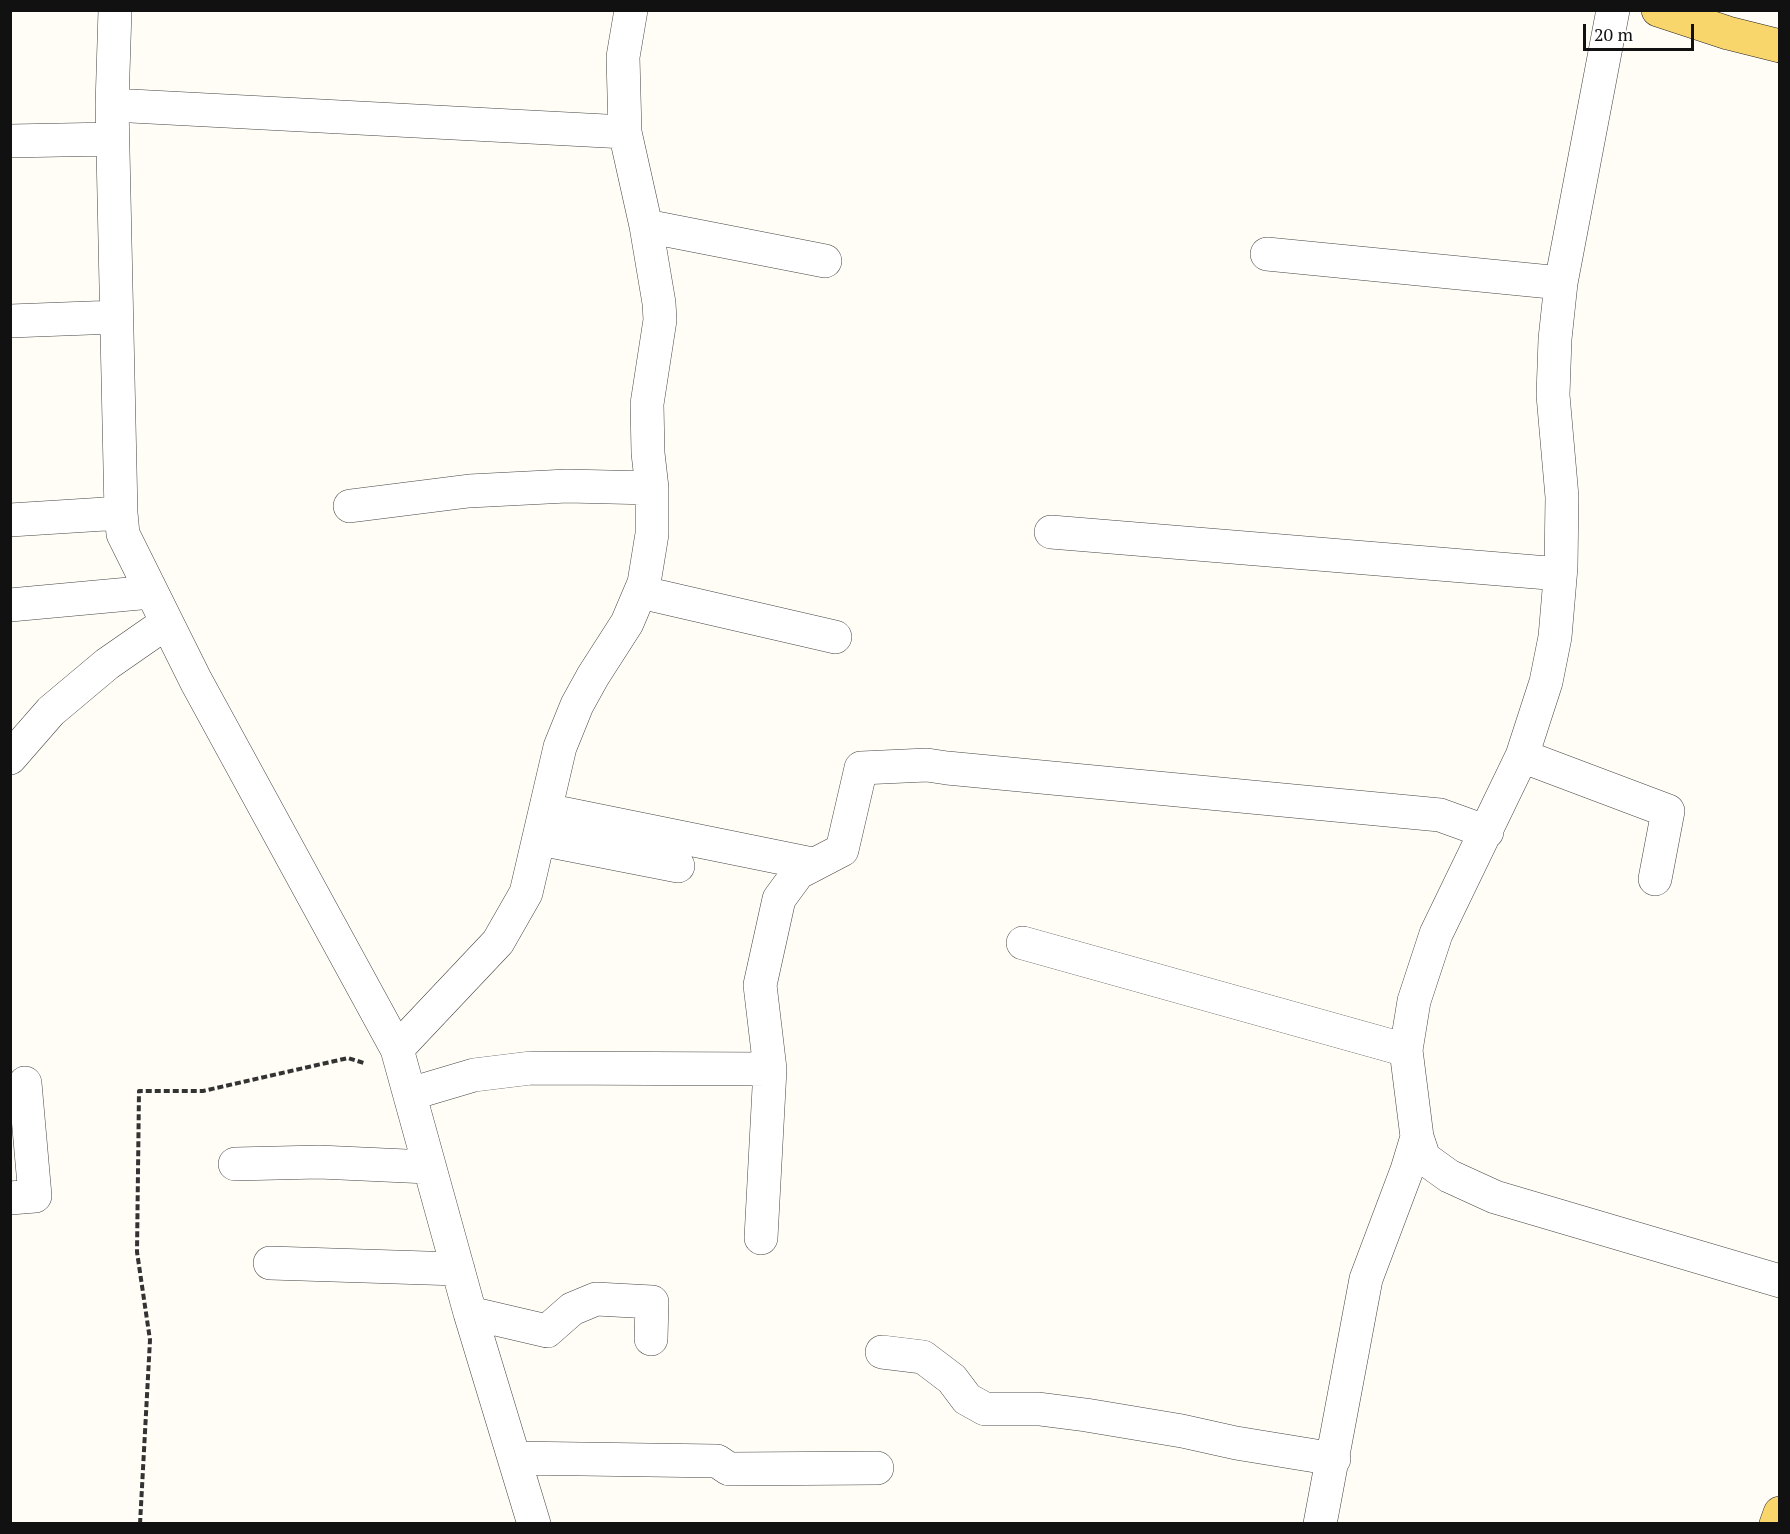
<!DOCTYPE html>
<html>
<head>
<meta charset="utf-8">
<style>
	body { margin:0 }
	#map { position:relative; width:1790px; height:1534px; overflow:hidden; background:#fffdf5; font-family:"PT Serif",serif }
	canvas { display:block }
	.frame { position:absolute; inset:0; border:12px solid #111; pointer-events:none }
	.scale { position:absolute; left:1583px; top:24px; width:111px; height:27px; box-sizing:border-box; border:3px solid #111; border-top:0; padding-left:8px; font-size:18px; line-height:21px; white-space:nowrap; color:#111; -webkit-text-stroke:4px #fff; paint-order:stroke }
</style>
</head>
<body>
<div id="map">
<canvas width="1790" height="1534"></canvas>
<div class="frame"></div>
<div class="scale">20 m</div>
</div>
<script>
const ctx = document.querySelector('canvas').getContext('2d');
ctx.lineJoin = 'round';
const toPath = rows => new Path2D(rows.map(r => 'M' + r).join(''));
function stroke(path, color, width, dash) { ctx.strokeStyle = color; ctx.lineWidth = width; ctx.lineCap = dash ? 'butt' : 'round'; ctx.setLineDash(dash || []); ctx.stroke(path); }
const minor = toPath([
	[115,10,112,105,121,513,123,534,196,681,397,1049,470,1313,534,1524],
	[1613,10,1561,283,1555,339,1553,395,1562,497,1561,567,1555,637,1546,682,1522,756,1436,934,1414,1001,1406,1050,1417,1137,1424,1158,1449,1176,1495,1197,1780,1281],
	[112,105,625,132],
	[10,141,112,139],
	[646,226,825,261],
	[1267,254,1561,283],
	[10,321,116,317],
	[350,506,469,491,567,486,652,488],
	[10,520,121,513],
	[1051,532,1560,574],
	[640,592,835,637],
	[10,605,151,592],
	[1522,756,1668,811,1655,879],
	[10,758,51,711,107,664,166,623],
	[546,810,812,864],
	[540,839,678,866],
	[1023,943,1406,1050],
	[397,1049,498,942,526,893,560,747,577,705,593,676,627,623,644,583,652,534,652,488,648,453,647,404,660,320,659,303,646,226,625,132,623,57,631,10],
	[410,1094,474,1075,531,1068,770,1069],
	[235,1164,319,1162,428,1167],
	[10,1198,35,1196,25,1083],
	[761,1238,770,1069,760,985,779,899,798,873,842,850,861,768,927,765,947,768,1440,815,1487,832],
	[270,1263,458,1269],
	[470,1313,547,1331,572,1309,596,1299,652,1302,651,1339],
	[882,1352,923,1357,952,1379,967,1399,985,1409,1039,1409,1086,1415,1182,1431,1236,1443,1334,1459],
	[514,1458,717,1461,729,1469,877,1468],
	[1320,1524,1366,1279,1407,1170,1417,1137]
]);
const major = toPath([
	[1658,10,1728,33,1780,46],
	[1776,1524,1780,1513]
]);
stroke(minor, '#444', 34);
stroke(major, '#222', 34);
stroke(toPath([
	[140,1524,150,1340,137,1252,139,1091,203,1091,348,1058,364,1063]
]), '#333', 4, [6, 3]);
stroke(minor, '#fff', 33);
stroke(major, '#f9d66b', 33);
</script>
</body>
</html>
